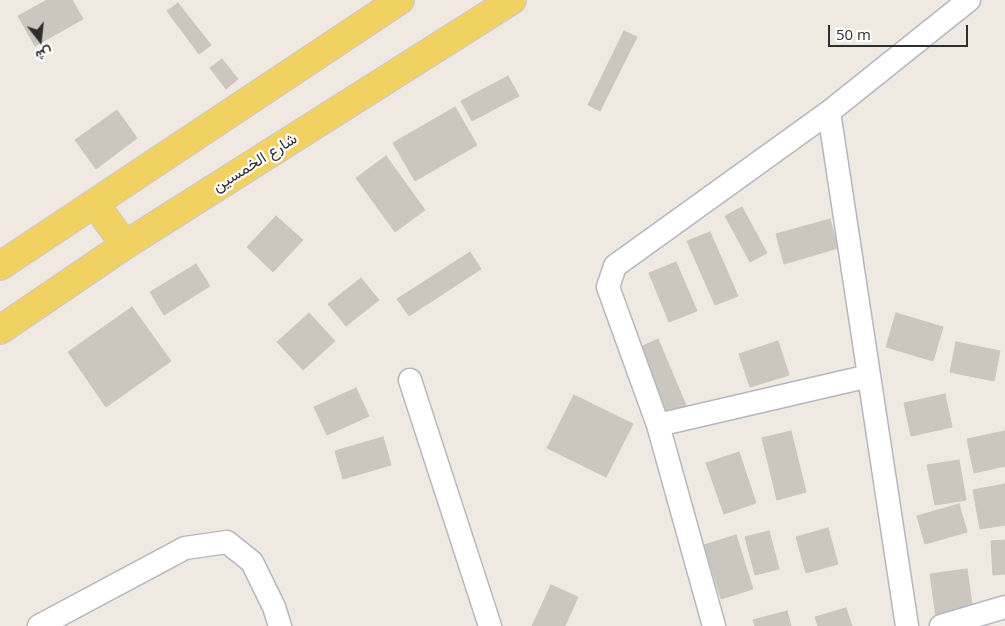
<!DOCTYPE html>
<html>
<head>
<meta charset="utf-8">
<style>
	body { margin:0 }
	#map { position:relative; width:1005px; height:626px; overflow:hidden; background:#efe9e1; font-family:"Open Sans",Vazirmatn,sans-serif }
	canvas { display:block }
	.north { position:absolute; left:15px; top:15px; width:50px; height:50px; -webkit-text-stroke:4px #fff; paint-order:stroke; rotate:164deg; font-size:14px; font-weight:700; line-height:20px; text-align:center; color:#2e2e2e }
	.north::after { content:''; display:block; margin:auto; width:18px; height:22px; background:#2e2e2e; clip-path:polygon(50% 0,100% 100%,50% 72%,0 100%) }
	.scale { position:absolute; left:828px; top:25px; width:140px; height:22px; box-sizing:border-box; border:2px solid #2e2e2e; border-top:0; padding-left:6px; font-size:15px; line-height:18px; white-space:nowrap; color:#2e2e2e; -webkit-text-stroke:4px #fff; paint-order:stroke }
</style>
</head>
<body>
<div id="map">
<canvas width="1005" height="626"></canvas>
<div class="north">ش</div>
<div class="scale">50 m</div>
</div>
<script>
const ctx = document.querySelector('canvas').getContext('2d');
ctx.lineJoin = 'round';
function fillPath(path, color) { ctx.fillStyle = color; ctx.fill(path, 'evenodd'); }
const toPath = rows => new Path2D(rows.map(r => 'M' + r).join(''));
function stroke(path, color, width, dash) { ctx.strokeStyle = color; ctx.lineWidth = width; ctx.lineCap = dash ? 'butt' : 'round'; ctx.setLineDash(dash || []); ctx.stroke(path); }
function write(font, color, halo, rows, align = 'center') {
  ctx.font = font + ' "Open Sans",Vazirmatn,sans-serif'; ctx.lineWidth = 4.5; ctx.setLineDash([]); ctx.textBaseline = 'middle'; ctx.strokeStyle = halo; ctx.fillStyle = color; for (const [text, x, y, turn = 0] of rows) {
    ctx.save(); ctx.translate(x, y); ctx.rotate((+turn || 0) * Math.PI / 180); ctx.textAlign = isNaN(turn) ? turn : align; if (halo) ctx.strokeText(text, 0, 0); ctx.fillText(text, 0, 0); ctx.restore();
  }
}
const building = toPath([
	[47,0,72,0,83,19,35,46,18,16,47,0],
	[178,3,211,45,199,54,167,11,178,3],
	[624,31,637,37,600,111,588,105,624,31],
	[222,59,238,79,226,89,210,68,222,59],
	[508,76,519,96,472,121,461,101,508,76],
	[455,107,477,145,415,181,393,143,455,107],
	[117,110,137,138,96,169,75,140,117,110],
	[386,156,425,210,395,232,356,178,386,156],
	[742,207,767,253,750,262,725,216,742,207],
	[276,216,303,240,273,272,247,247,276,216],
	[830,219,838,248,784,264,776,234,830,219],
	[710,232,738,296,715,305,687,241,710,232],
	[470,252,481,269,409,316,397,299,470,252],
	[676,262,697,311,669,322,649,273,676,262],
	[196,264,210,286,164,315,150,292,196,264],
	[361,278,379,300,346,326,328,304,361,278],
	[132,307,171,361,106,407,68,352,132,307],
	[309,313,335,341,303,370,277,342,309,313],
	[896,313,943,327,933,361,886,347,896,313],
	[658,339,688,410,664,420,634,350,658,339],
	[778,341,789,375,750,387,739,354,778,341],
	[956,342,1000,351,994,381,950,372,956,342],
	[356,388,369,416,327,435,314,407,356,388],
	[945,394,952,427,911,436,904,403,945,394],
	[574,395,633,424,606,477,547,448,574,395],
	[791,431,806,492,777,500,762,438,791,431],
	[1005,431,1005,466,974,473,967,439,1005,431],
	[383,437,391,465,343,479,335,451,383,437],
	[739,452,756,503,724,514,706,463,739,452],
	[959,460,966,500,935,505,927,465,959,460],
	[1005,484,1005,525,980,529,973,490,1005,484],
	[959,504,967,532,925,544,917,516,959,504],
	[828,528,838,564,806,573,796,537,828,528],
	[769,531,779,569,755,575,745,537,769,531],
	[736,535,753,589,721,599,704,545,736,535],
	[1005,540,1005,574,993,575,991,541,1005,540],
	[967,569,973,612,936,617,930,574,967,569],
	[551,585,578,597,565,626,532,626,551,585],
	[846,608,852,626,818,626,815,617,846,608],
	[787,611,791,626,755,626,753,620,787,611]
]);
fillPath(building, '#cbc7bf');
stroke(building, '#cbc5ba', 1);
const minor = toPath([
	[829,112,969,0],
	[410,380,490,626],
	[658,425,869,376],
	[39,626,185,548,227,542,252,562,274,607,280,626],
	[714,626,658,425,608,287,615,266,829,112,907,626],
	[941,626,1005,607]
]);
const major = toPath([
	[95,204,125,245],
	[0,266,400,0],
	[0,330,125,245,512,0]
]);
stroke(minor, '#b4b7c1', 25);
stroke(major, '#c9c9c9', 30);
stroke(minor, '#fff', 22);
stroke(major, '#f2d163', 28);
write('16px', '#2e2e2e', '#fff', [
	["شارع الخمسين",255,163,-32]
]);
</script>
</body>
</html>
